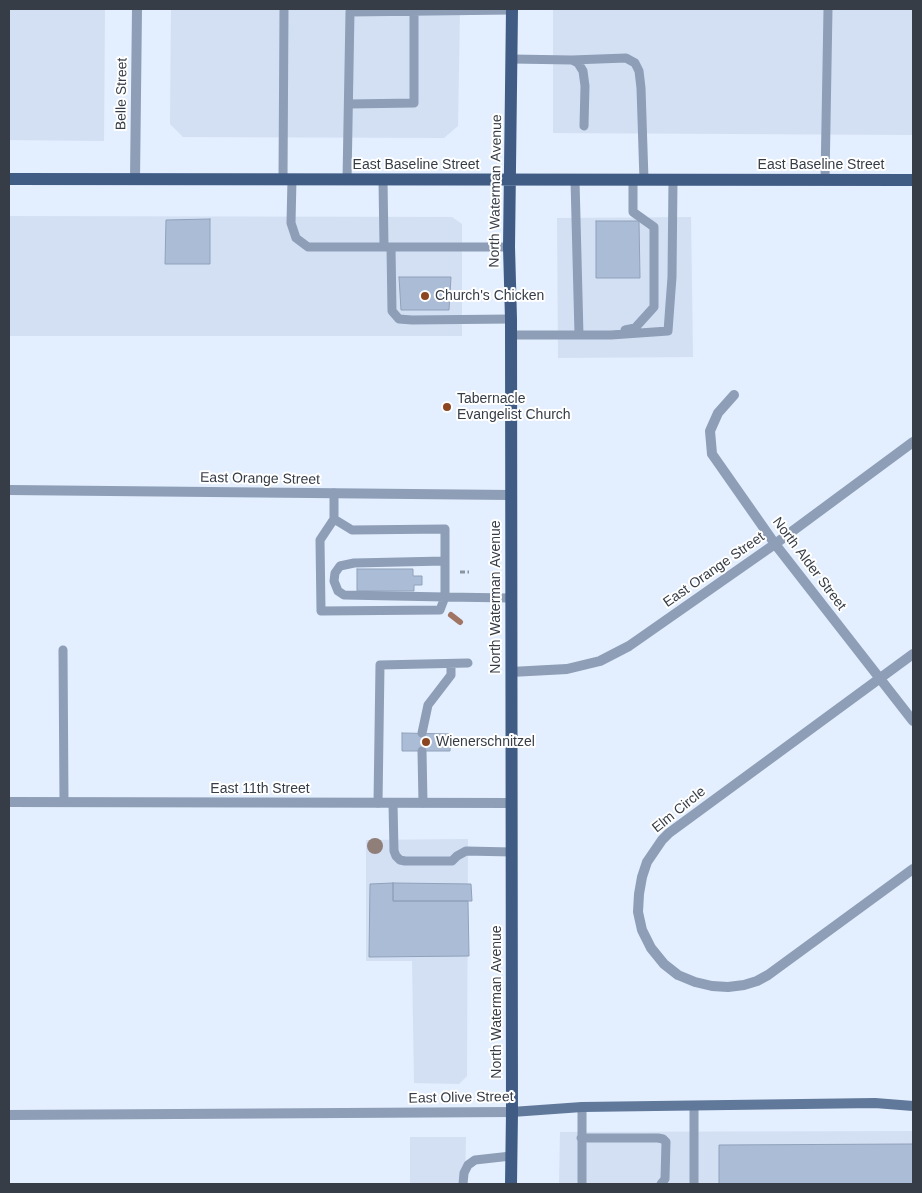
<!DOCTYPE html>
<html>
<head>
<meta charset="utf-8">
<style>
	body { margin:0 }
	#map { position:relative; width:922px; height:1193px; overflow:hidden; background:#e3eefe; font-family:Arial,sans-serif }
	canvas { display:block }
	.frame { position:absolute; inset:0; border:10px solid #363d47; pointer-events:none }
</style>
</head>
<body>
<div id="map">
<canvas width="922" height="1193"></canvas>
<div class="frame"></div>
</div>
<script>
const ctx = document.querySelector('canvas').getContext('2d');
ctx.lineJoin = 'round';
function fillPath(path, color) { ctx.fillStyle = color; ctx.fill(path, 'evenodd'); }
const toPath = rows => new Path2D(rows.map(r => 'M' + r).join(''));
function stroke(path, color, width, dash) { ctx.strokeStyle = color; ctx.lineWidth = width; ctx.lineCap = dash ? 'butt' : 'round'; ctx.setLineDash(dash || []); ctx.stroke(path); }
function write(font, color, halo, rows, align = 'center') {
  ctx.font = font + ' Arial,sans-serif'; ctx.lineWidth = 4; ctx.setLineDash([]); ctx.textBaseline = 'middle'; ctx.strokeStyle = halo; ctx.fillStyle = color; for (const [text, x, y, turn = 0] of rows) {
    ctx.save(); ctx.translate(x, y); ctx.rotate((+turn || 0) * Math.PI / 180); ctx.textAlign = isNaN(turn) ? turn : align; if (halo) ctx.strokeText(text, 0, 0); ctx.fillText(text, 0, 0); ctx.restore();
  }
}
fillPath(toPath([
	[9,9,105,9,104,141,9,140],
	[171,9,460,9,458,126,444,138,183,137,170,124],
	[553,9,913,9,913,135,553,133],
	[9,216,452,217,462,224,462,336,9,336],
	[691,217,693,357,558,358,557,218],
	[468,839,467,1076,459,1084,414,1083,412,961,366,961,366,840],
	[913,1131,913,1184,559,1184,560,1132],
	[410,1137,466,1137,465,1184,410,1184]
]), '#d3e0f4');
stroke(toPath([
	[451,615,460,622]
]), '#a07563', 6);
const building = toPath([
	[210,219,210,264,165,264,166,220,210,219],
	[596,221,639,221,640,278,596,278,596,221],
	[399,277,451,277,449,310,401,310,399,277],
	[357,569,413,569,413,576,422,576,422,585,414,585,414,591,357,591,357,569],
	[402,733,451,734,450,751,402,751,402,733],
	[393,883,393,901,468,901,469,956,369,957,370,884,393,883],
	[393,883,471,884,472,901,393,901,393,883],
	[913,1144,913,1184,719,1184,719,1145,913,1144]
]);
fillPath(building, '#abbdd6');
stroke(building, '#90a1b9', 1);
stroke(toPath([
	[460,572,469,572]
]), '#8b94a1', 3, [5, 2.5]);
stroke(toPath([
	[512,59,572,60,578,63,583,71,585,86,584,126],
	[572,60,626,58,635,63,639,71,641,88,644,180],
	[349,104,414,103,414,11],
	[283,179,284,9],
	[292,179,291,223,296,238,308,247,509,247],
	[347,180,350,12,512,10],
	[383,180,384,247],
	[575,180,579,335],
	[825,180,828,9],
	[391,247,392,311,399,319,412,320,511,319],
	[625,330,635,328,654,307,654,227,633,212,633,179],
	[511,335,611,335,668,331,672,277,673,180],
	[334,493,334,519,320,540,321,611,440,610,445,597,511,598],
	[334,519,352,530,445,529,445,597,344,595,338,591,334,581,335,573,340,566,354,563,445,561],
	[63,650,64,802],
	[422,733,428,705,451,675,451,664],
	[422,751,423,803],
	[378,803,380,665,468,663],
	[393,803,394,851,396,856,400,860,405,861,452,861,457,856,466,851,512,852],
	[694,1106,694,1184],
	[582,1107,582,1184],
	[581,1138,658,1138,663,1139,666,1142,665,1179,661,1184],
	[463,1184,464,1173,468,1165,475,1160,511,1156]
]), '#8e9eb6', 9);
stroke(toPath([
	[135,179,137,9],
	[734,395,718,413,710,431,712,454,775,544,913,721],
	[9,490,511,495],
	[913,654,669,833,662,840,647,862,642,877,639,894,638,912,642,930,651,948,664,964,678,975,695,982,712,986,728,987,744,985,757,981,768,975,913,869],
	[511,672,567,669,600,661,629,646,775,544,913,442],
	[9,802,512,803],
	[9,1115,512,1112]
]), '#8e9eb6', 10);
stroke(toPath([
	[512,1112,582,1107,875,1103,913,1106]
]), '#60789a', 10);
stroke(toPath([
	[9,179,913,180],
	[511,1184,512,1112,511,319,509,247,512,9]
]), '#405c85', 12);
ctx.fillStyle = '#907e79';
for (const [x, y] of [
	[375,846]
]) { ctx.beginPath(); ctx.arc(x, y, 8, 0, 2 * Math.PI); ctx.fill(); }
for (const [x, y, r, color] of [
	[425,296,5,"#8b4520"],
	[447,407,5,"#8b4520"],
	[426,742,5,"#8b4520"]
]) { const dot = new Path2D(); dot.arc(x, y, r, 0, 2 * Math.PI); ctx.fillStyle = color; ctx.fill(dot); stroke(dot, '#fff', 2); }
write('14px', '#363d47', '#fff', [
	["Belle Street",122,94,-89],
	["East Baseline Street",416,165],
	["East Baseline Street",821,165],
	["North Waterman Avenue",496,191,-89],
	["East Orange Street",260,479,1],
	["North Alder Street",809,564,53],
	["East Orange Street",714,570,-35],
	["North Waterman Avenue",496,597,-90],
	["East 11th Street",260,789],
	["Elm Circle",679,810,-39],
	["North Waterman Avenue",497,1002,-90],
	["East Olive Street",461,1098,-1]
]);
write('14px', '#363d47', '#fff', [
	["Church's Chicken",435,296],
	["Tabernacle",457,399],
	["Evangelist Church",457,415],
	["Wienerschnitzel",436,742]
], 'left');
</script>
</body>
</html>
